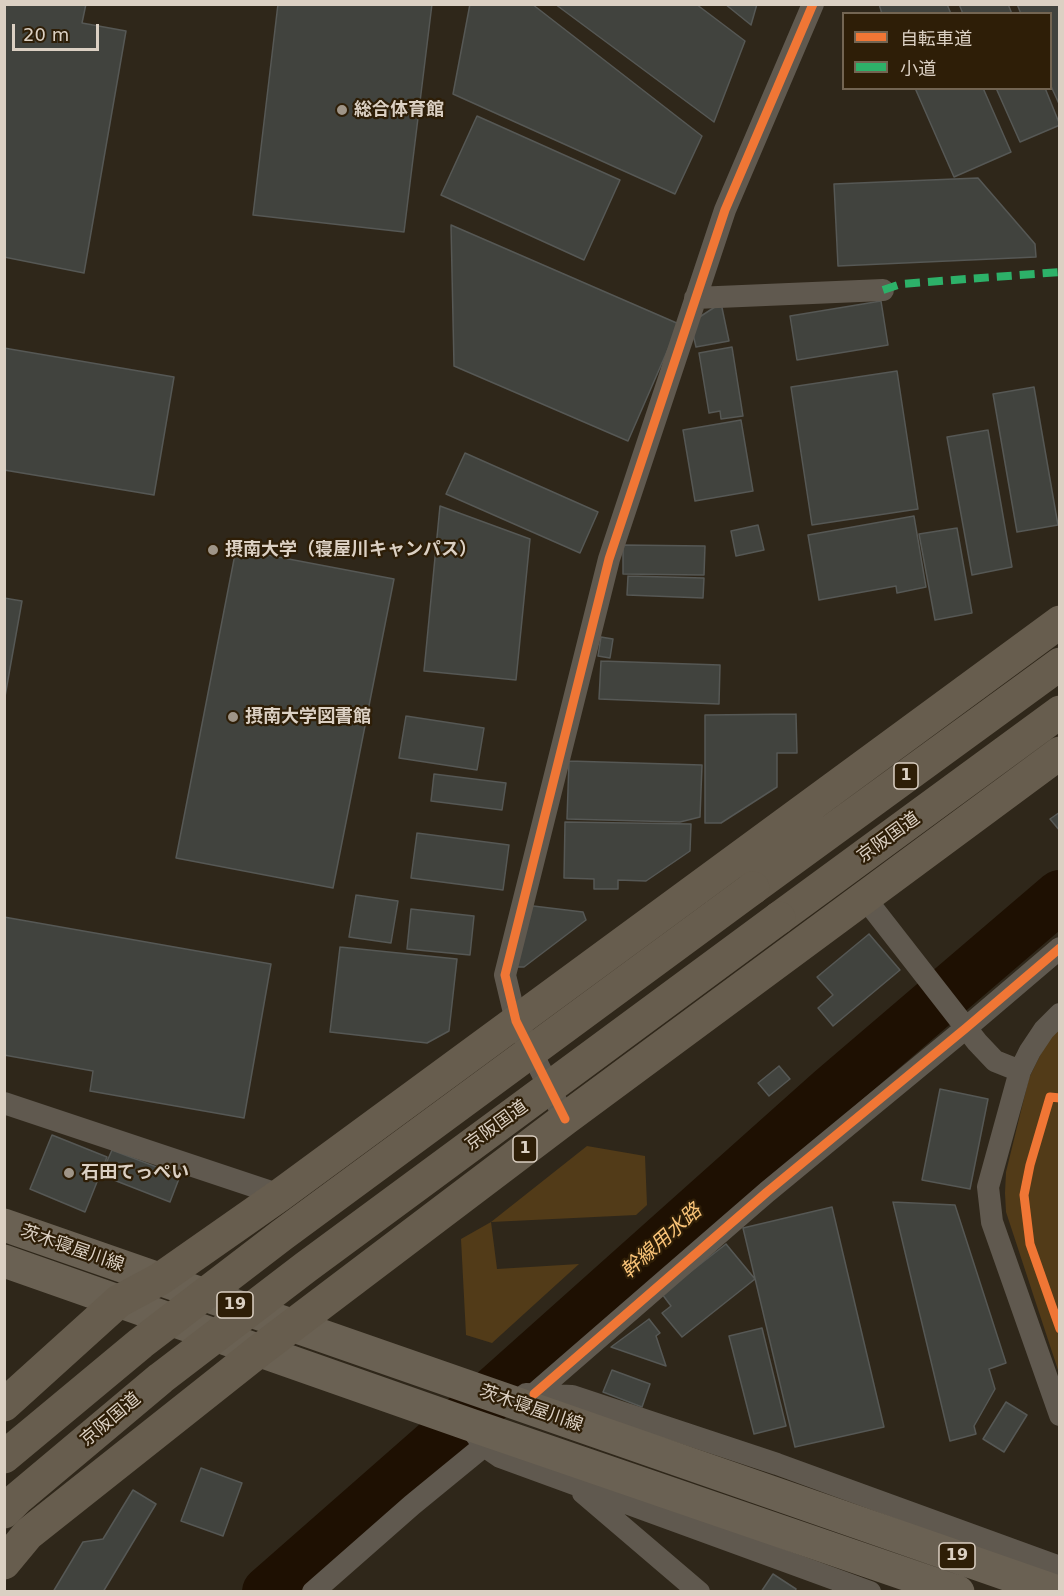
<!DOCTYPE html>
<html>
<head>
<meta charset="utf-8">
<style>
	body { margin:0 }
	#map { position:relative; width:1064px; height:1596px; overflow:hidden; background:#2f271a; font-family:"DejaVu Sans","Noto Sans JP",sans-serif }
	canvas { display:block }
	.frame { position:absolute; inset:0; border:6px solid #dbd0c3; pointer-events:none }
	.legend { position:absolute; left:842px; top:12px; width:210px; height:78px; box-sizing:border-box; background:#2e1e07; border:2px solid #736552; margin:0; padding:8px 10px; list-style:none; font-size:18px; color:#dbd0c3 }
	.legend li { display:flex; align-items:center; gap:12px; height:30px }
	.legend b { width:30px; border:2px solid #736552 }
	.scale { position:absolute; left:12px; top:24px; width:87px; height:27px; box-sizing:border-box; border:3px solid #dbd0c3; border-top:0; padding-left:8px; font-size:18px; line-height:21px; white-space:nowrap; color:#dbd0c3; -webkit-text-stroke:4px #2e1e07; paint-order:stroke }
</style>
</head>
<body>
<div id="map">
<canvas width="1064" height="1596"></canvas>
<div class="frame"></div>
<ul class="legend">
<li><b style="height:8px;background:#f07635"></b>自転車道</li>
<li><b style="height:8px;background:#2db169"></b>小道</li>
</ul>
<div class="scale">20 m</div>
</div>
<script>
const ctx = document.querySelector('canvas').getContext('2d');
ctx.lineJoin = 'round';
function fillPath(path, color) { ctx.fillStyle = color; ctx.fill(path, 'evenodd'); }
const toPath = rows => new Path2D(rows.map(r => 'M' + r).join(''));
function stroke(path, color, width, dash) { ctx.strokeStyle = color; ctx.lineWidth = width; ctx.lineCap = dash ? 'butt' : 'round'; ctx.setLineDash(dash || []); ctx.stroke(path); }
function write(font, color, halo, rows, align = 'center') {
  ctx.font = font + ' "DejaVu Sans","Noto Sans JP",sans-serif'; ctx.lineWidth = 4.5; ctx.setLineDash([]); ctx.textBaseline = 'middle'; ctx.strokeStyle = halo; ctx.fillStyle = color; for (const [text, x, y, turn = 0] of rows) {
    ctx.save(); ctx.translate(x, y); ctx.rotate((+turn || 0) * Math.PI / 180); ctx.textAlign = isNaN(turn) ? turn : align; if (halo) ctx.strokeText(text, 0, 0); ctx.fillText(text, 0, 0); ctx.restore();
  }
}
fillPath(toPath([
	[1059,1025,1059,1373,1006,1212,1005,1193,1006,1172,1029,1078,1053,1029],
	[587,1146,645,1156,647,1205,636,1215,491,1222,497,1269,579,1264,492,1343,466,1335,461,1239,491,1222]
]), '#523b18');
stroke(toPath([
	[268,1592,457,1426,831,1092,1060,896]
]), '#1e1002', 52);
const building = toPath([
	[4,4,86,4,82,23,126,31,84,273,4,257,4,4],
	[278,4,432,4,404,232,253,215,278,4],
	[470,4,532,4,702,136,675,194,453,94,470,4],
	[555,4,696,4,745,41,714,122,555,4],
	[725,4,757,4,751,25,725,4],
	[879,4,947,4,951,14,882,14,879,4],
	[959,4,1008,4,1012,14,963,14,959,4],
	[1017,4,1060,4,1060,106,1050,84,1050,14,1021,14,1017,4],
	[915,88,983,88,1011,152,954,177,915,88],
	[996,88,1045,88,1060,125,1020,142,996,88],
	[477,116,620,180,584,260,441,195,477,116],
	[978,178,1035,244,1036,257,838,266,834,184,978,178],
	[451,225,679,324,628,441,454,366,451,225],
	[881,301,888,345,797,360,790,316,881,301],
	[721,303,729,341,696,347,693,334,698,318,721,303],
	[732,347,743,416,721,419,720,411,709,413,699,353,732,347],
	[4,348,174,377,154,495,4,470,4,348],
	[897,371,918,509,812,525,791,387,897,371],
	[1034,387,1058,525,1017,532,993,394,1034,387],
	[741,420,753,491,695,501,683,430,741,420],
	[988,430,1012,567,972,575,947,437,988,430],
	[465,453,598,512,580,553,446,494,465,453],
	[440,506,530,539,516,680,424,671,440,506],
	[914,516,926,587,897,593,896,586,819,600,808,535,914,516],
	[758,525,764,550,736,556,731,531,758,525],
	[957,528,972,613,935,620,919,534,957,528],
	[623,545,705,546,704,575,623,574,623,545],
	[236,549,394,579,333,888,176,858,236,549],
	[628,576,704,578,703,598,627,595,628,576],
	[4,598,22,601,4,702,4,598],
	[601,637,613,639,610,658,598,656,601,637],
	[601,661,720,665,719,704,599,699,601,661],
	[796,714,797,753,777,753,777,787,721,823,705,823,705,715,796,714],
	[406,716,484,728,477,770,399,758,406,716],
	[569,761,702,765,700,817,680,822,567,819,569,761],
	[434,774,506,783,502,810,431,801,434,774],
	[1060,812,1060,831,1050,819,1060,812],
	[565,822,691,824,690,851,646,881,618,880,618,889,594,889,594,879,564,878,565,822],
	[417,833,509,845,503,890,411,878,417,833],
	[356,895,398,901,391,943,349,937,356,895],
	[525,905,583,912,586,920,524,967,517,967,525,905],
	[411,909,474,916,470,955,407,949,411,909],
	[4,917,271,964,244,1118,90,1091,93,1071,4,1055,4,917],
	[869,934,900,970,833,1026,818,1008,833,995,817,977,869,934],
	[340,947,457,959,449,1031,427,1043,330,1032,340,947],
	[779,1066,790,1079,769,1096,758,1083,779,1066],
	[940,1089,988,1099,970,1189,922,1180,940,1089],
	[52,1135,107,1157,85,1212,30,1189,52,1135],
	[112,1150,180,1176,170,1202,101,1175,112,1150],
	[893,1202,955,1205,1006,1363,989,1369,995,1389,974,1426,976,1434,950,1441,893,1202],
	[832,1207,884,1427,795,1447,743,1228,832,1207],
	[726,1244,755,1279,682,1337,662,1313,671,1306,662,1294,726,1244],
	[649,1319,660,1333,656,1336,666,1366,611,1347,649,1319],
	[762,1328,786,1426,754,1434,729,1336,762,1328],
	[612,1370,650,1384,642,1407,603,1392,612,1370],
	[1006,1402,1027,1415,1004,1452,983,1439,1006,1402],
	[201,1468,242,1483,223,1536,181,1521,201,1468],
	[133,1490,156,1504,103,1592,53,1592,83,1542,103,1539,133,1490],
	[773,1574,796,1589,795,1592,761,1592,773,1574]
]);
fillPath(building, '#41433e');
stroke(building, '#565855', 1.5);
stroke(toPath([
	[695,298,883,290],
	[864,897,977,1042,995,1061,1020,1071],
	[1060,1014,1044,1030,1030,1051,1020,1071,988,1187,992,1222,1060,1415],
	[4,1103,280,1195],
	[565,1119,516,1021,505,975,609,559,725,210,813,4],
	[526,1394,572,1396,777,1464,1060,1567],
	[534,1394,767,1192,966,1028,1060,948],
	[469,1425,484,1446,500,1457,870,1592],
	[583,1493,699,1592],
	[313,1592,412,1505,484,1446]
]), '#60594f', 22);
stroke(toPath([
	[4,1225,1058,1592],
	[4,1261,468,1424,958,1592]
]), '#6a6153', 33);
stroke(toPath([
	[753,888,1060,664],
	[779,918,1060,712],
	[4,1405,119,1301,160,1279,280,1195,1060,622],
	[4,1563,28,1534,260,1350,565,1119,1060,753]
]), '#675d4e', 33);
stroke(toPath([
	[4,1457,141,1343,282,1235,753,888],
	[4,1512,18,1498,161,1378,306,1267,779,918]
]), '#675d4e', 33);
stroke(toPath([
	[883,290,901,284,1060,272]
]), '#2db169', 8, [15, 8]);
stroke(toPath([
	[1060,1098,1050,1097,1030,1165,1024,1195,1030,1244,1060,1329],
	[565,1119,516,1021,505,975,609,559,725,210,813,4],
	[534,1394,767,1192,966,1028,1060,948]
]), '#f07635', 9);
for (const [x, y, r, color] of [
	[342,110,6,"#9f9588"],
	[213,550,6,"#9f9588"],
	[233,717,6,"#9f9588"],
	[69,1173,6,"#9f9588"]
]) { const dot = new Path2D(); dot.arc(x, y, r, 0, 2 * Math.PI); ctx.fillStyle = color; ctx.fill(dot); stroke(dot, '#2e1e07', 2); }
for (const [x, y, w] of [
	[906,776,24],
	[525,1149,24],
	[235,1305,36],
	[957,1556,36]
]) { const box = new Path2D(); box.roundRect(x - w / 2, y - 13, w, 26, 4.5); ctx.fillStyle = '#2e1e07'; ctx.fill(box); stroke(box, '#dbd0c3', 1.5); }
write('bold 16px', '#dbd0c3', null, [
	["1",906,776],
	["1",525,1149],
	["19",235,1305],
	["19",957,1556]
]);
write('bold 18px', '#dbd0c3', '#2e1e07', [
	["総合体育館",354,110],
	["摂南大学（寝屋川キャンパス）",225,550],
	["摂南大学図書館",245,717],
	["石田てっぺい",81,1173]
], 'left');
write('18px', '#dbd0c3', '#2e1e07', [
	["京阪国道",889,838,-36],
	["京阪国道",497,1126,-36],
	["茨木寝屋川線",72,1249,19],
	["茨木寝屋川線",531,1409,19],
	["京阪国道",111,1420,-40]
]);
write('italic 20px', '#f9c378', '#2e1e07', [
	["幹線用水路",662,1242,-42]
]);
</script>
</body>
</html>
